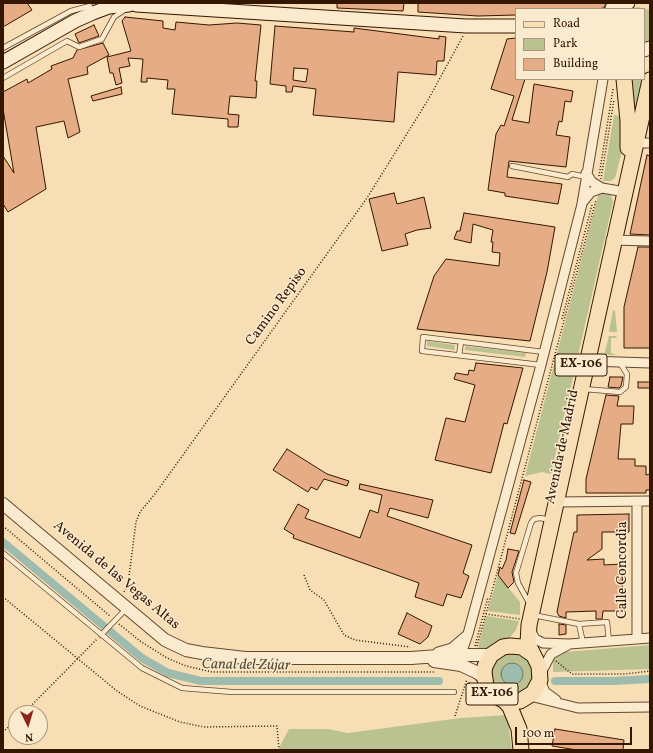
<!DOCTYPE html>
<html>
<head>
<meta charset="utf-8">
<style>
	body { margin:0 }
	#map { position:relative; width:653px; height:753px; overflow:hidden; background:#f7deb4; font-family:Vollkorn,serif }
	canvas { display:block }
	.frame { position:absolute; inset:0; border:4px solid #351601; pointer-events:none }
	.legend { position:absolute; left:515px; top:8px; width:130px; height:72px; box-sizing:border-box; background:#faeace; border:1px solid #ab957c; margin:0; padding:5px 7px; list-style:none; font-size:12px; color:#351601 }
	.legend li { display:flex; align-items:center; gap:8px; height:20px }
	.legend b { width:20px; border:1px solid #ab957c }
	.north { position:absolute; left:8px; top:705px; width:40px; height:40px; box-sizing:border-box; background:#faeace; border:1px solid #ab957c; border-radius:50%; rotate:175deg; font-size:11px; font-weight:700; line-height:16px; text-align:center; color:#351601 }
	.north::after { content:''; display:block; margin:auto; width:14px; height:18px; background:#8f2418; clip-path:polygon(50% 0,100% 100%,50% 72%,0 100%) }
	.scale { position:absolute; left:515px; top:727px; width:117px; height:18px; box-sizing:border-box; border:2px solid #351601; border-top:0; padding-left:5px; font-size:12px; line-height:14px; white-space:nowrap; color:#351601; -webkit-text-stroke:3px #faeace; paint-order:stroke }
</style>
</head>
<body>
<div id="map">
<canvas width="653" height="753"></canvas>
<div class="frame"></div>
<ul class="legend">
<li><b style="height:5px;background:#f7deb4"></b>Road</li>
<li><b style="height:11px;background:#b9c290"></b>Park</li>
<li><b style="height:11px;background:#e6ac85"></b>Building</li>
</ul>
<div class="north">N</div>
<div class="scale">100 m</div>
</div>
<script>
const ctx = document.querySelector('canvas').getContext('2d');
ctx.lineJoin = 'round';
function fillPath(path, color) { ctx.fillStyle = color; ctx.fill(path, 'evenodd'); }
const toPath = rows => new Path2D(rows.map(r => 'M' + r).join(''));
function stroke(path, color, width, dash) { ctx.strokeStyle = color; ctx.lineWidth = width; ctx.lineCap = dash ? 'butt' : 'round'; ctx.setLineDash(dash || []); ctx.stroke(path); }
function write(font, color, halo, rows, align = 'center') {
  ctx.font = font + ' Vollkorn,serif'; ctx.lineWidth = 3; ctx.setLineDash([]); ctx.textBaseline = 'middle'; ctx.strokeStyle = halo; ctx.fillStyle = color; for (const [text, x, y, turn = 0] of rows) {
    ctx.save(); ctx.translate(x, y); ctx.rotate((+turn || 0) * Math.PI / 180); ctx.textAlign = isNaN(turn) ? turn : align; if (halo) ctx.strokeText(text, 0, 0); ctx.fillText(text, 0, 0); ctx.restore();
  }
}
fillPath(toPath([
	[638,7,650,10,650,41,644,44,644,9,630,9],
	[628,79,643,79,634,119],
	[614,115,620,116,623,138,621,155,615,178,611,181,603,181],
	[599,192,610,192,613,202,551,474,542,472,525,476],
	[613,310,615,311,617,332,609,332],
	[609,336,616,336,617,338,611,338,611,353,617,355,604,355],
	[427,341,455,345,454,350,427,346],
	[465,346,526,353,525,357,465,350],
	[498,575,520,602,520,615,488,611],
	[486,616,519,621,516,630,506,642,488,651,477,652],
	[650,645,650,669,553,672,553,660,559,655,565,652],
	'490 674a22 22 0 1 1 44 0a22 22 0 1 1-44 0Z',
	[507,715,512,750,279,750,279,748,289,729,328,729,348,733,461,718]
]), '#b9c290');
const water = toPath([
	'501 674a11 11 0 1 1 22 0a11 11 0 1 1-22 0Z'
]);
fillPath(water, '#9dbcae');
stroke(water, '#737a69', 1);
stroke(toPath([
	[3,542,142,658,168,673,201,681,439,681],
	[555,681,613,681,650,679]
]), '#9dbcae', 8);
const building = toPath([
	[3,3,27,3,32,10,3,27,3,3],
	[337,3,404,3,403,11,337,8,337,3],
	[418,3,606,3,604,8,597,9,516,9,516,15,478,16,418,12,418,3],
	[125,17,163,21,163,28,175,30,176,22,209,25,237,23,261,25,255,81,257,81,256,98,230,96,228,114,239,115,238,127,228,127,228,119,172,114,175,89,167,89,168,80,147,78,147,82,141,82,143,59,128,58,130,66,119,68,122,83,116,85,113,73,110,73,107,57,131,51,122,21,125,17],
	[94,25,99,36,79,43,75,34,94,25],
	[275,26,354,32,354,28,439,39,439,36,446,37,444,61,437,61,436,75,398,72,394,122,313,115,316,89,293,86,292,92,286,92,286,86,270,84,275,26],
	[294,68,308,69,306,82,293,80,294,68],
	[516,38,516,79,525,79,512,120,529,123,534,84,573,91,571,102,565,101,562,122,559,121,556,135,570,137,566,167,509,161,507,177,562,184,558,204,505,196,505,193,488,190,496,134,501,125,504,126,514,96,491,89,507,39,516,38],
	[103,43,109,55,87,67,88,74,68,79,80,132,68,138,64,121,36,127,46,189,8,212,3,204,3,156,14,173,3,109,3,92,27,79,28,83,52,69,51,66,73,58,77,50,103,43],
	[121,87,122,94,93,101,91,96,121,87],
	[647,155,650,156,650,235,630,234,647,155],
	[394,193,397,204,424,197,431,228,417,230,405,234,408,245,382,251,369,199,394,193],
	[464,213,555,227,547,272,530,341,417,329,434,276,446,259,499,266,500,253,492,252,493,242,491,242,493,230,473,224,471,243,454,239,457,231,460,231,464,213],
	[638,247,650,247,650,348,624,348,624,307,638,247],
	[476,363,523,368,507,424,504,423,491,473,435,460,446,418,465,422,475,385,454,379,456,373,468,375,469,370,474,371,476,363],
	[610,377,623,377,621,386,619,388,608,387,610,377],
	[638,382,650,382,650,388,638,388,638,382],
	[606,395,619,396,617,406,634,406,633,424,621,424,618,459,635,459,635,466,646,466,646,475,650,474,650,490,646,490,646,493,586,493,586,479,606,395],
	[287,449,327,474,349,481,347,486,324,479,317,490,311,487,308,492,273,470,287,449],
	[524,480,531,482,515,534,510,533,524,480],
	[360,484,433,500,428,518,390,508,387,516,472,545,463,573,469,576,461,598,447,594,443,606,415,597,419,583,293,538,294,535,284,529,298,504,309,510,305,518,360,538,370,510,378,513,382,495,359,489,360,484],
	[629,514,629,532,602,532,602,549,587,560,604,559,604,565,622,564,623,611,603,611,602,619,596,619,596,611,566,612,566,618,559,616,557,612,560,597,574,532,577,532,577,515,629,514],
	[508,549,519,551,512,572,514,582,508,588,498,575,500,567,502,569,506,560,508,549],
	[407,613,432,626,428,637,420,644,398,634,407,613],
	[559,624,566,625,566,634,559,635,559,624],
	[555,729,624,740,623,750,577,750,552,746,555,729]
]);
fillPath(building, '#e6ac85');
stroke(building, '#351601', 1);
const service = toPath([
	[3,48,71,11,90,6],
	[3,78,67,41,79,47,102,39,114,17,126,9],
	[512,166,568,177,572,174,586,177],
	[459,355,461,342],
	[541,365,422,351,423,337,544,352],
	[584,389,620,392,626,387,627,374,620,363],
	[3,553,142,668,182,688,232,692,454,692],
	[528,601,518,583,516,573,531,523,534,519,540,518,551,520],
	[533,615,579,624,583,643],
	[579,624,607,622,609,641],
	[101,635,126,609]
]);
const minor = toPath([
	[610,9,612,3],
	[636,143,650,143],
	[586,173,592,182,602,188,625,192],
	[582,203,591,192,602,188],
	[611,240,650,241],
	[588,361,650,363],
	[557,502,650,501],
	[530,630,535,639,543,643,569,644,650,638],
	[637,639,637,502],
	[438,652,452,648,466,636],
	[461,660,462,651,468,634,541,365,582,204,603,79],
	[541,673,551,654,568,645],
	[540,680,545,692,556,700],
	[530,696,578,708,650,707]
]);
const tertiary = toPath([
	[3,504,165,640,186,650,202,653,245,658,411,658,452,655,491,655],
	[434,661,461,665,478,673,484,678]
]);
const secondary = toPath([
	[136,5,466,26,516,26],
	[620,9,628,3],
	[644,50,650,48],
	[3,62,75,21,93,13,109,7,129,5]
]);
const primary = toPath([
	[624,79,628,121,628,148],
	[532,654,522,647,510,646,503,647,491,655,485,666,484,672,486,686,491,693,505,701,520,701,533,693,540,680,539,666,528,644,529,625,650,80],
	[505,701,510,707,519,729,521,750]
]);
stroke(service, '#66482e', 6);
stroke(minor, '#66482e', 11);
stroke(tertiary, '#66482e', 14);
stroke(secondary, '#351601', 15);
stroke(primary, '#351601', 17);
stroke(toPath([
	[599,176,613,89],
	[601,179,614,100],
	[562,319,592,205],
	[3,526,110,616],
	[304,575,310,590,324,600,344,635,355,640,410,647],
	[124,592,128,584,136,522,140,512,155,494,367,198,428,100,463,36],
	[3,597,117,691,140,706,180,722,204,727,277,726,279,750],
	[486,614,596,200],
	[119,624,140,641,167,658,186,666,212,672,434,672],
	[475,646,488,597],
	[477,646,486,614,520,619],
	[556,661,572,674,625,674,650,671],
	[24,713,97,639],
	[455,716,467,679],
	[3,732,16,720]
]), '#351601', 1.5, [1, 2]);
stroke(service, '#faeace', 4.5);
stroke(minor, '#faeace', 9);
stroke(tertiary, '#faeace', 12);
stroke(secondary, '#faeace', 13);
stroke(primary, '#f7deb4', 15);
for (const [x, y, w] of [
	[581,365,52],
	[492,694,52]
]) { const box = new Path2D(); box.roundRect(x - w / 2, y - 11, w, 22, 3); ctx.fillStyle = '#faeace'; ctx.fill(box); stroke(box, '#351601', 1); }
write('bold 13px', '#351601', null, [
	["EX-106",581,365],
	["EX-106",492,694]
]);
write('14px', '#351601', '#faeace', [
	["Camino Repiso",277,307,-54],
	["Avenida de Madrid",563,447,-78],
	["Calle Concordia",623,570,-90],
	["Avenida de las Vegas Altas",116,576,40]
]);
write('italic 15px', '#59503e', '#faeace', [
	["Canal del Zújar",246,666,1]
]);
</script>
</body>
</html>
